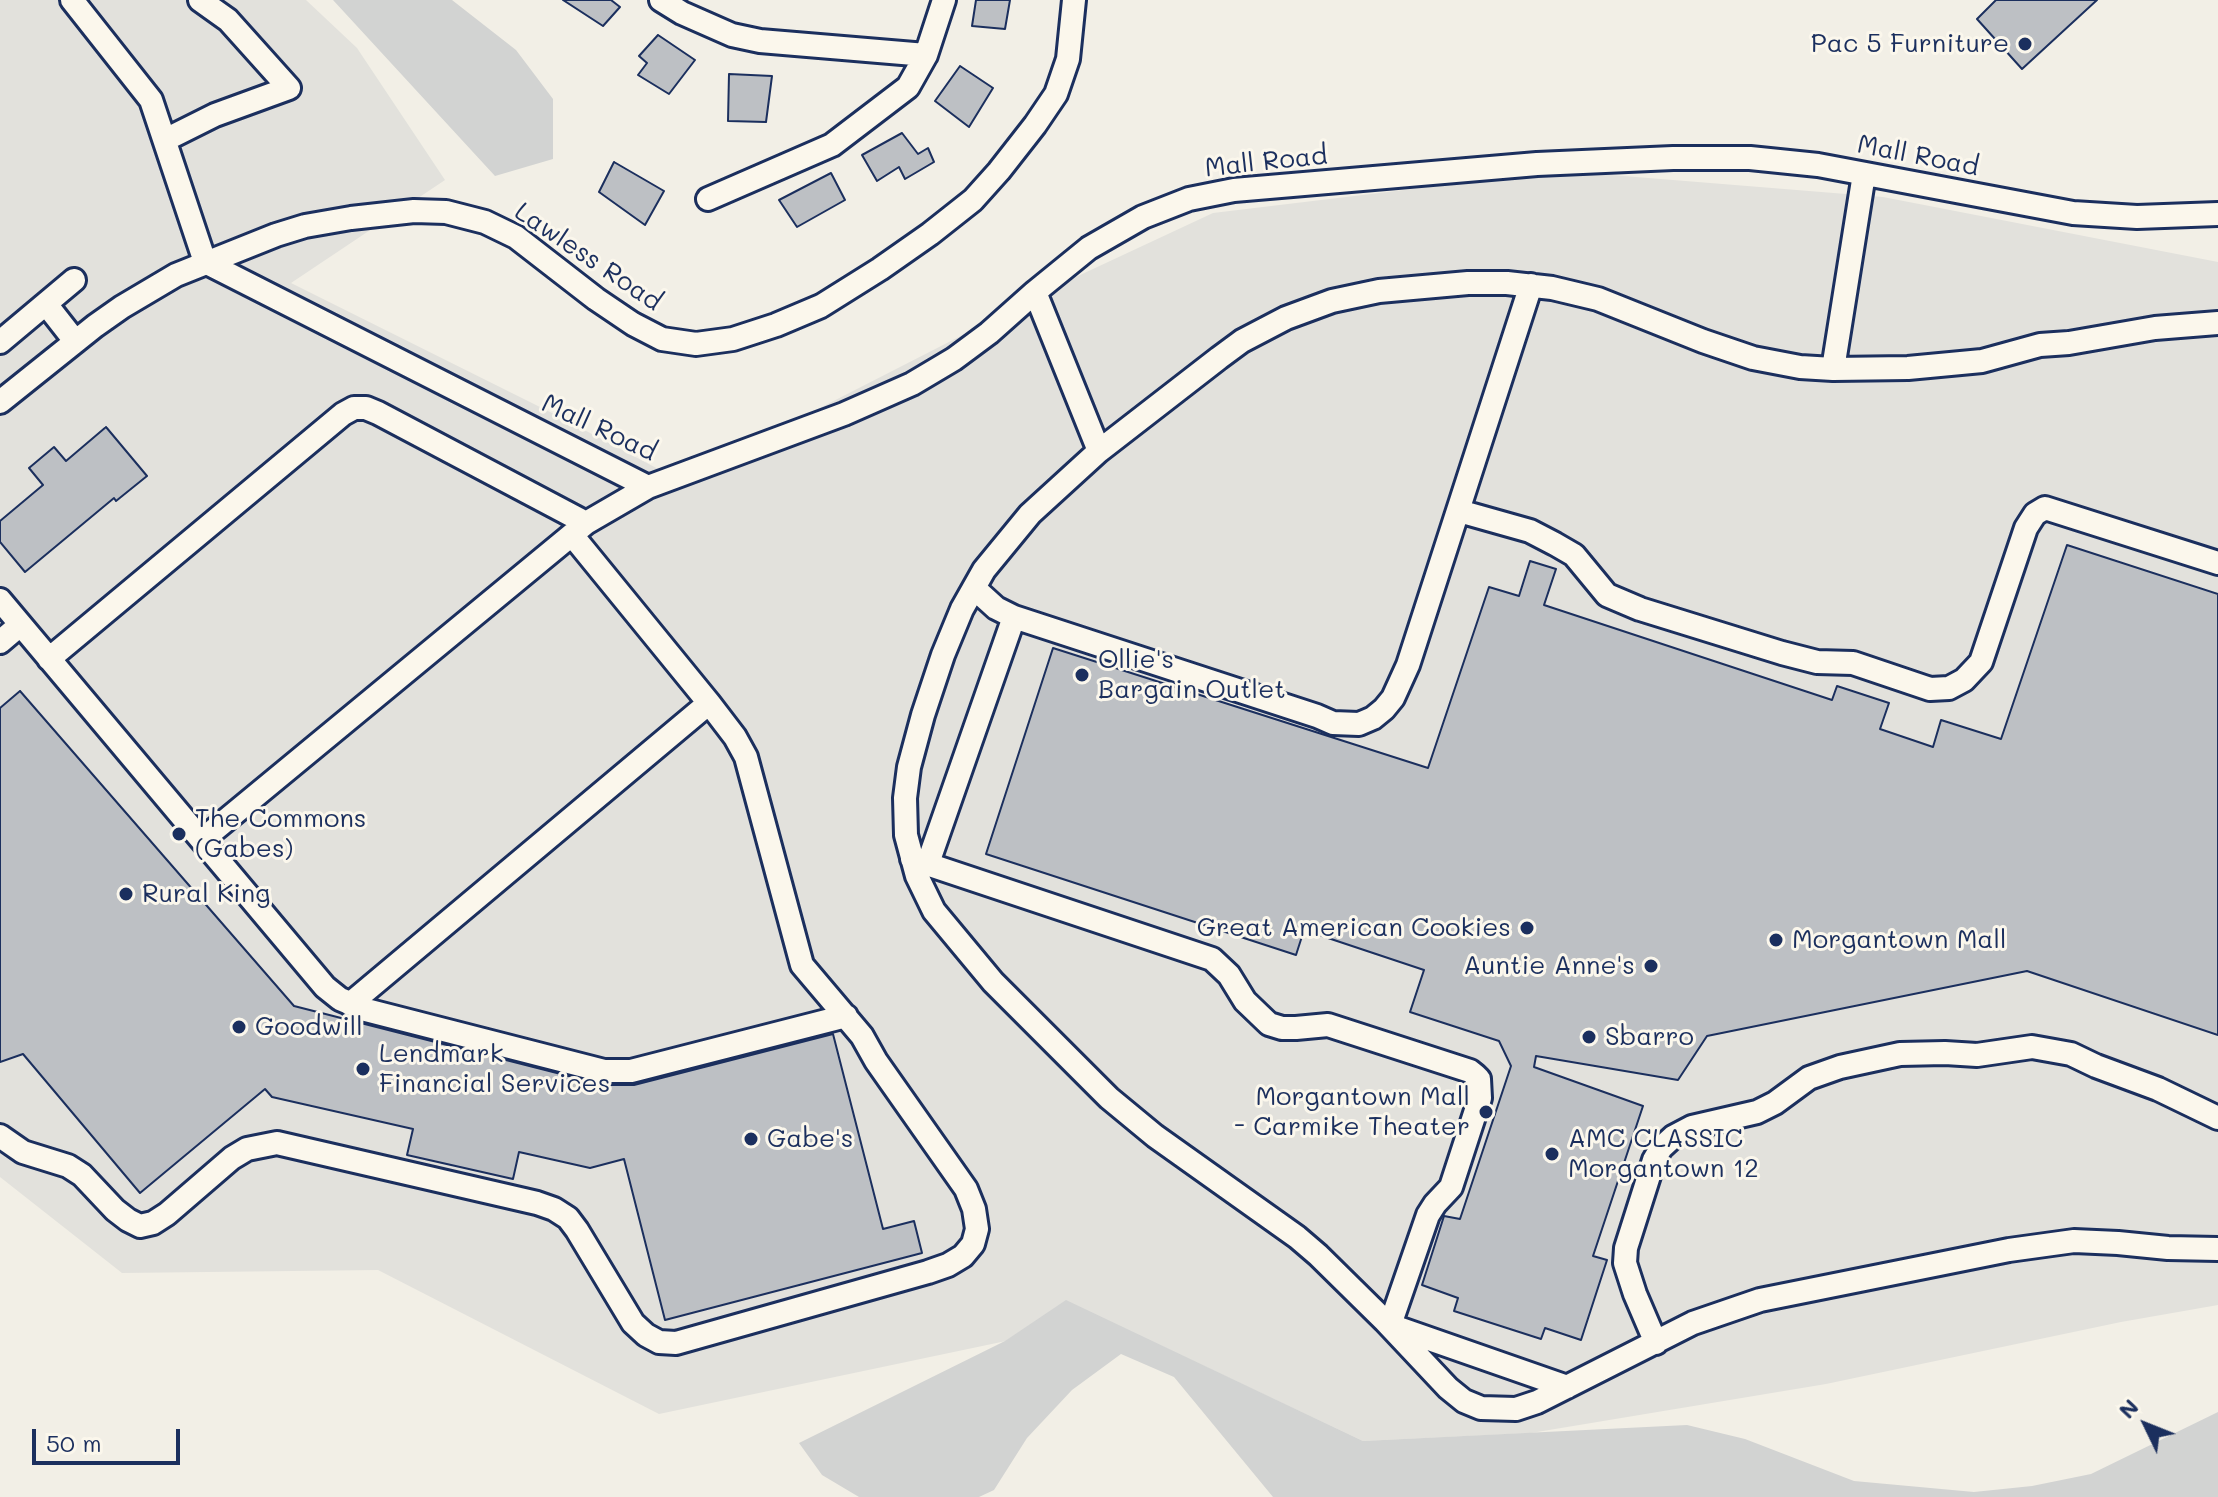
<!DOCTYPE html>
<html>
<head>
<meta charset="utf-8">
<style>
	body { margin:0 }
	#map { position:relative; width:2218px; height:1497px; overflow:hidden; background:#f2efe6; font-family:Mali,sans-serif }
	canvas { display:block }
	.north { position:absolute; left:2106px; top:1385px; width:80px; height:80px; -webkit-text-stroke:6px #fbf7ec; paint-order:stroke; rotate:313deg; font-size:22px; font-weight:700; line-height:32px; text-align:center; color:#1b2f5e }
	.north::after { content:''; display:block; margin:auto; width:28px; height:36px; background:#1b2f5e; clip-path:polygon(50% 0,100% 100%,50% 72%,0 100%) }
	.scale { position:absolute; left:32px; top:1429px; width:148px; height:36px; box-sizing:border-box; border:4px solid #1b2f5e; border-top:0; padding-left:10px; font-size:24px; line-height:28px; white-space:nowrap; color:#1b2f5e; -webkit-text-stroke:6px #fbf7ec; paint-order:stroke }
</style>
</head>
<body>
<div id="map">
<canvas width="2218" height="1497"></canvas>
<div class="north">N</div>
<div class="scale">50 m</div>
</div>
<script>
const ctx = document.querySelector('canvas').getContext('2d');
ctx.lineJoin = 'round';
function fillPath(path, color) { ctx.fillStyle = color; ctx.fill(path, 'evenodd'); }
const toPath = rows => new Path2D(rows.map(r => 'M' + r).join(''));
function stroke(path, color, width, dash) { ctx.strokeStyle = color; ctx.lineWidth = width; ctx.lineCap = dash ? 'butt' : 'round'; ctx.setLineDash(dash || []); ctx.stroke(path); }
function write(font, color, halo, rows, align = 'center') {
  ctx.font = font + ' Mali,sans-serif'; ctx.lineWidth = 6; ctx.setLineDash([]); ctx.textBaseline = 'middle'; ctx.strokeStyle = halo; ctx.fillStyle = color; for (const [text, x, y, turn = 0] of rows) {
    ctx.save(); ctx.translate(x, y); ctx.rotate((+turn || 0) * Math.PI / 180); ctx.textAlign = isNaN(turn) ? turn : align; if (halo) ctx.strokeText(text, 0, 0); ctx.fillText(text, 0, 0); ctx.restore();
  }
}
fillPath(toPath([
	[0,0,306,0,357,48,445,180,291,283,556,415,679,480,1078,276,1213,213,1562,171,1883,197,2218,262,2218,1305,2121,1322,1826,1384,1531,1433,1363,1441,1066,1301,1006,1341,659,1414,378,1270,122,1273,0,1177]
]), '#e2e1dc');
fillPath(toPath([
	[333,0,452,0,516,50,553,99,553,159,495,176],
	[1066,1300,1363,1441,1687,1425,1745,1439,1854,1481,1974,1492,2032,1486,2091,1474,2218,1412,2218,1497,1273,1497,1174,1377,1121,1354,1072,1390,1027,1438,994,1490,979,1497,859,1497,822,1475,799,1443,1005,1341]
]), '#d2d3d2');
const building = toPath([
	[563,0,611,0,620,7,603,26,563,0],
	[976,0,1010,0,1005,29,972,26,976,0],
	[1996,0,2097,0,2022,69,1977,19,1996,0],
	[658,35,695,60,669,94,638,75,647,63,639,56,658,35],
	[960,66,993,88,969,127,935,101,960,66],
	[729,74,772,76,766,122,728,121,729,74],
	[902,133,918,154,928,148,934,162,905,179,899,167,877,181,862,155,902,133],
	[614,162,664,191,645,225,599,192,614,162],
	[831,173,845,200,797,227,779,200,831,173],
	[106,427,147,476,116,501,114,498,25,572,0,542,0,521,43,485,29,468,54,447,66,461,106,427],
	[2067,545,2218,594,2218,1035,2027,971,1707,1036,1678,1080,1536,1056,1534,1067,1643,1106,1593,1256,1607,1260,1581,1340,1545,1328,1541,1339,1454,1311,1458,1298,1422,1285,1444,1216,1460,1219,1511,1066,1499,1041,1410,1012,1424,970,1304,930,1296,955,986,854,1053,648,1428,768,1489,587,1519,596,1530,561,1556,569,1544,605,1832,700,1837,686,1889,703,1880,729,1933,747,1941,720,2001,739,2067,545],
	[20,691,294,1006,604,1085,634,1085,833,1034,883,1229,914,1221,922,1253,665,1320,624,1159,590,1168,519,1152,513,1179,407,1155,413,1129,272,1097,265,1089,140,1193,23,1054,0,1062,0,708,20,691]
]);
fillPath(building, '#bdc0c4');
stroke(building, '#1b2f5e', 2);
const minor = toPath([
	[72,0,151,100,205,262],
	[661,0,682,13,732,35,760,41,926,55],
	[165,140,215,115,289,88,228,20,200,0],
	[708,199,832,145,908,87,926,55,944,0],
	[205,262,648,487],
	[1035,292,1099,451],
	[46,304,75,341],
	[2218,323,2155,328,2069,343,2040,345,1982,361,1908,368,1833,369,1800,367,1753,358,1703,341,1598,299,1552,288,1507,283,1468,283,1379,291,1332,301,1286,318,1242,341,1219,358,1099,451,1030,514,984,570,962,609,943,655,923,715,909,767,905,798,906,835,917,876,934,911,993,982,1109,1098,1155,1136,1297,1237,1318,1255,1385,1321,1448,1388,1464,1401,1481,1408,1516,1409,1537,1402,1693,1323,1760,1300,2009,1250,2074,1241,2118,1243,2168,1248,2218,1249],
	[0,342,74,280],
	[1833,369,1864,174],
	[0,402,95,326,122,307,176,275,276,235,305,226,351,218,414,211,446,212,485,222,516,237,596,299,633,324,662,339,696,344,733,339,776,325,821,306,880,269,930,234,973,200,999,171,1035,125,1056,94,1068,59,1074,0],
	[1459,511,1530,531,1555,544,1574,555,1607,595,1640,609,1782,653,1817,662,1853,663,1930,689,1949,688,1964,680,1981,662,2026,528,2035,514,2045,508,2218,563],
	[974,588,996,608,1014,617,1317,716,1333,723,1359,724,1373,718,1384,709,1393,698,1408,665,1531,285],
	[0,600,325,987,340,999,366,1010,604,1071,631,1071,846,1016],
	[0,642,20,625],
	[49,659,343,414,354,408,366,408,378,413,586,523],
	[202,840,586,523,648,487,844,414,912,384,954,359,989,333,1035,292,1089,248,1143,217,1189,199,1234,190,1537,164,1673,158,1750,158,1818,165,2073,213,2137,217,2218,214],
	[912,859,1212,959,1229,975,1245,1001,1269,1024,1282,1028,1296,1028,1328,1025,1470,1071,1475,1075,1479,1079,1480,1098,1451,1187,1435,1204,1428,1215,1390,1325],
	[928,863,1014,617],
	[350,1004,709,703],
	[0,1136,23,1152,68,1166,82,1175,115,1210,128,1220,140,1226,153,1223,167,1214,232,1158,247,1149,277,1143,537,1203,554,1209,568,1218,577,1230,633,1323,646,1335,659,1342,676,1343,928,1272,948,1265,963,1256,973,1244,977,1229,974,1209,966,1189,876,1061,862,1036,802,965,746,757,735,737,709,703,572,535],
	[1395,1327,1567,1387],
	[1656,1343,1635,1294,1625,1263,1626,1248,1654,1160,1661,1148,1673,1137,1692,1127,1757,1112,1775,1103,1809,1078,1840,1067,1900,1054,1945,1053,1977,1055,2032,1047,2071,1054,2096,1066,2158,1089,2218,1118]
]);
stroke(minor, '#1b2f5e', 28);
stroke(minor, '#fbf7ec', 22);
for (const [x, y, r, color] of [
	[2025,44,8,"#1b2f5e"],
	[1082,675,8,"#1b2f5e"],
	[179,834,8,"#1b2f5e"],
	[126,894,8,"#1b2f5e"],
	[1527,928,8,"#1b2f5e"],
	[1776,940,8,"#1b2f5e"],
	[1651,966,8,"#1b2f5e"],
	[239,1027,8,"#1b2f5e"],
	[1589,1037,8,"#1b2f5e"],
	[363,1069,8,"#1b2f5e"],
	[1486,1112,8,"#1b2f5e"],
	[751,1139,8,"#1b2f5e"],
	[1552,1154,8,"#1b2f5e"]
]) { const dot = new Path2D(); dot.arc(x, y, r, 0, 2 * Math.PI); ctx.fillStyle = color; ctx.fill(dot); stroke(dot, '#fbf7ec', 3); }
write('26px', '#1b2f5e', '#fbf7ec', [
	["Pac 5 Furniture",2009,44,"right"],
	["Ollie's",1098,660],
	["Bargain Outlet",1098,690],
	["The Commons",195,819],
	["(Gabes)",195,849],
	["Rural King",142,894],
	["Great American Cookies",1511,928,"right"],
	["Morgantown Mall",1792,940],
	["Auntie Anne's",1635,966,"right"],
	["Goodwill",255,1027],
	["Sbarro",1605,1037],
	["Lendmark",379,1054],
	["Financial Services",379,1084],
	["Morgantown Mall",1470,1097,"right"],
	["- Carmike Theater",1470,1127,"right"],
	["Gabe's",767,1139],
	["AMC CLASSIC",1568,1139],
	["Morgantown 12",1568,1169]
], 'left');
write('26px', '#1b2f5e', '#fbf7ec', [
	["Mall Road",1918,156,11],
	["Mall Road",1266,162,-6],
	["Lawless Road",588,257,34],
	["Mall Road",599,428,25]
]);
</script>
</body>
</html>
